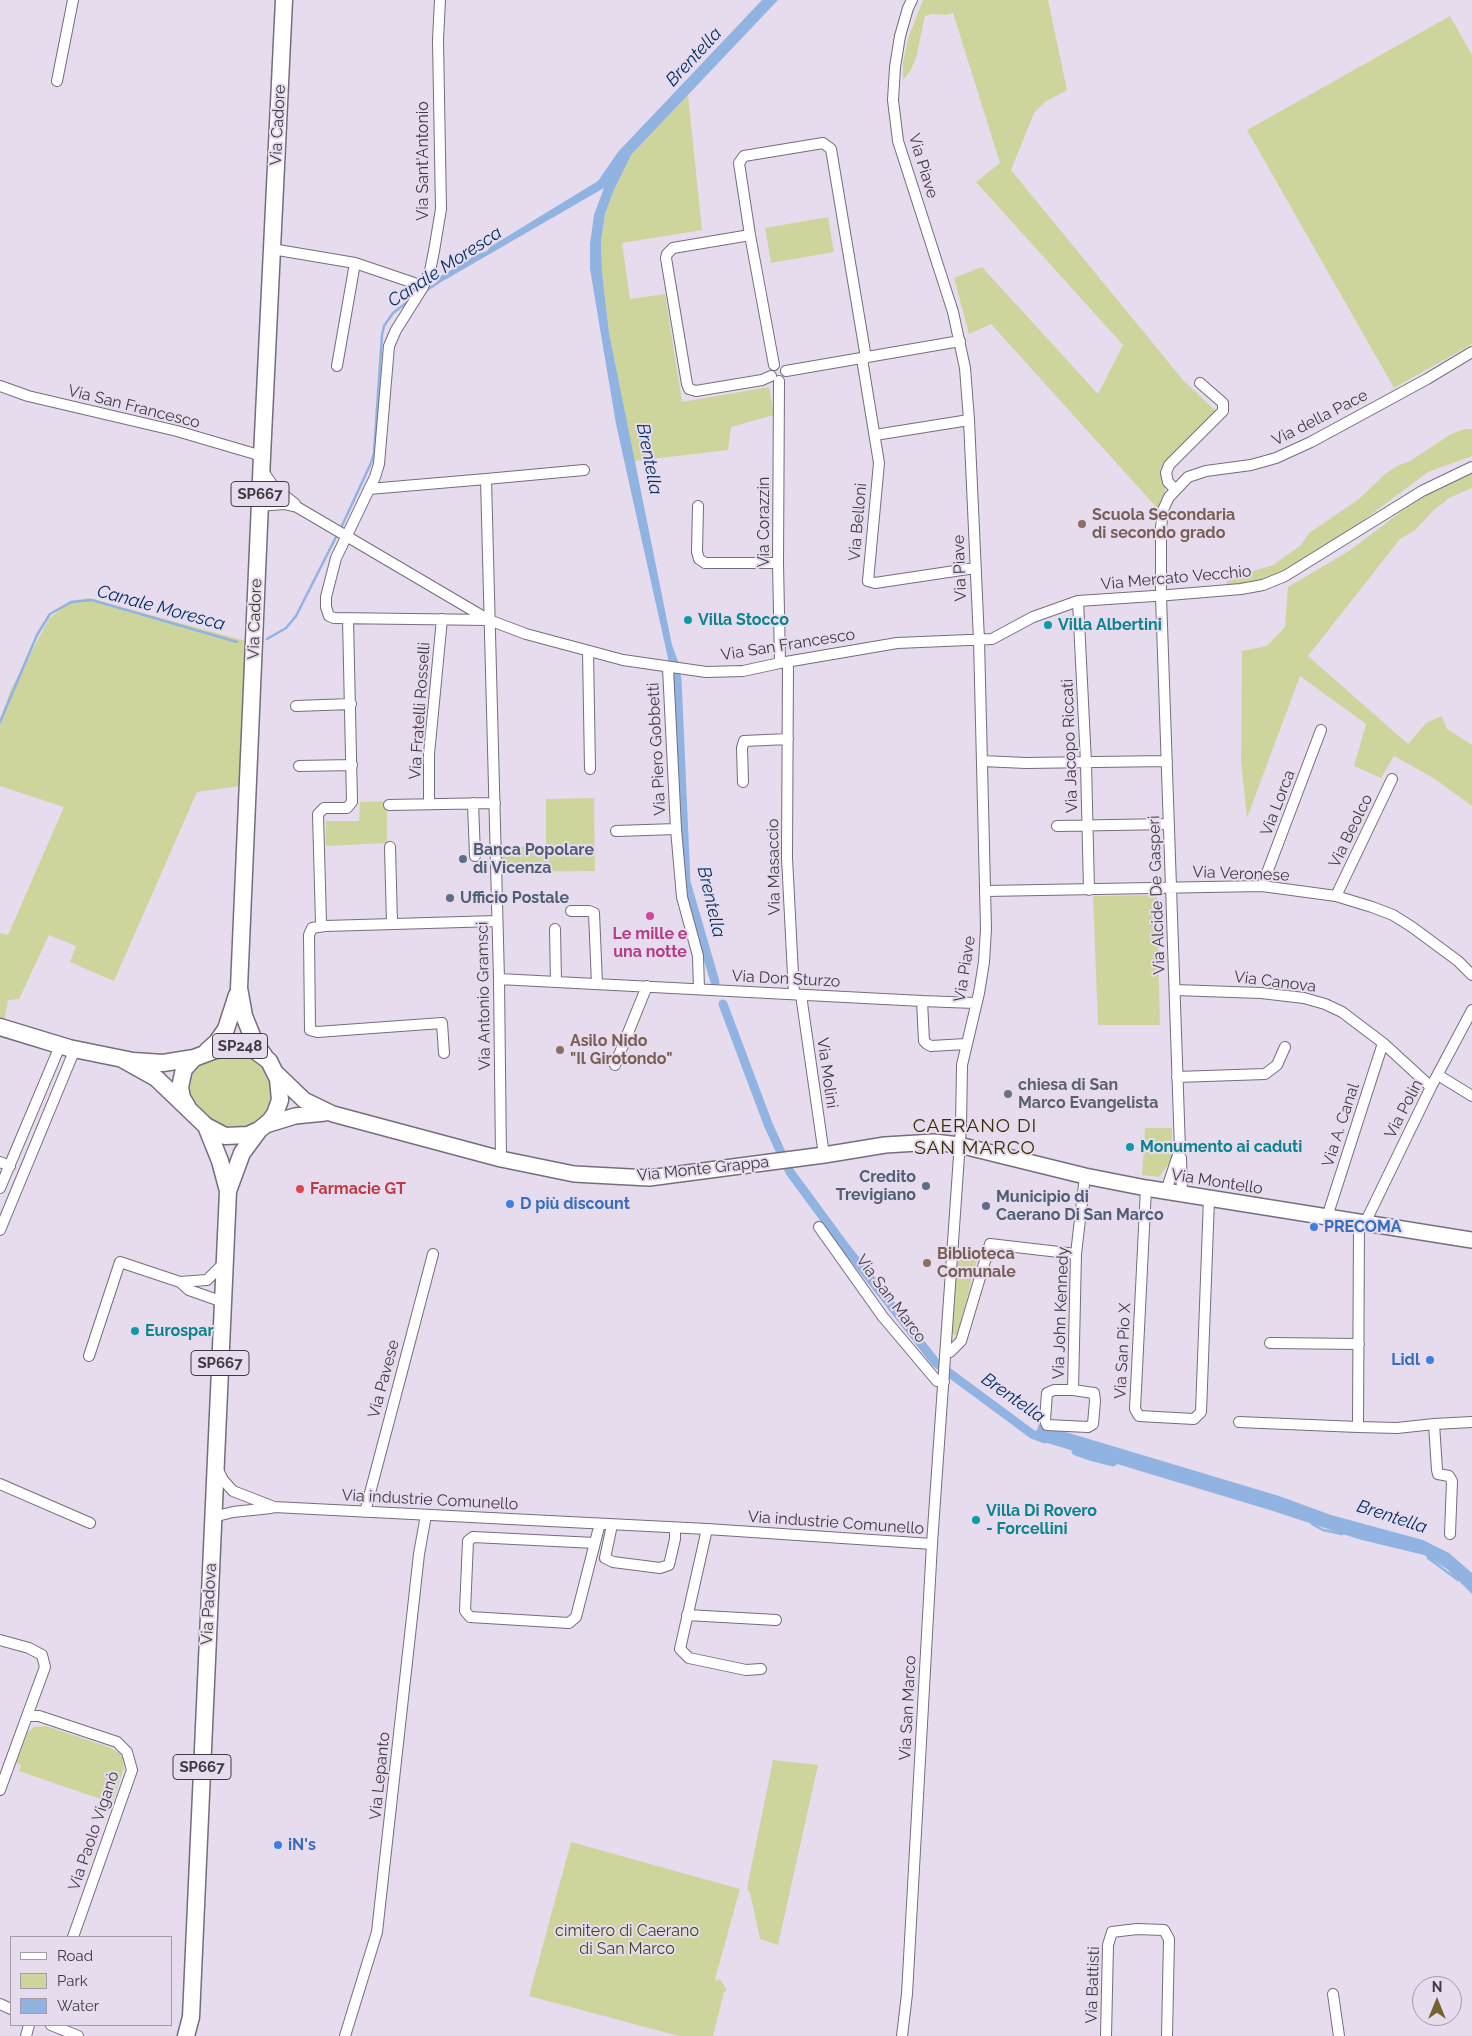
<!DOCTYPE html>
<html>
<head>
<meta charset="utf-8">
<style>
	body { margin:0 }
	#map { position:relative; width:1472px; height:2036px; overflow:hidden; background:#e6dced; font-family:Raleway,sans-serif }
	canvas { display:block }
	.legend { position:absolute; left:10px; top:1936px; width:162px; height:90px; box-sizing:border-box; background:#e6dced; border:1px solid #a39ba8; margin:0; padding:6px 9px; list-style:none; font-size:15px; color:#3e3a41 }
	.legend li { display:flex; align-items:center; gap:10px; height:25px }
	.legend b { width:25px; border:1px solid #a39ba8 }
	.north { position:absolute; left:1412px; top:1976px; width:50px; height:50px; box-sizing:border-box; background:#e6dced; border:1px solid #a39ba8; border-radius:50%; rotate:0deg; font-size:14px; font-weight:700; line-height:20px; text-align:center; color:#3e3a41 }
	.north::after { content:''; display:block; margin:auto; width:18px; height:22px; background:#736330; clip-path:polygon(50% 0,100% 100%,50% 72%,0 100%) }
</style>
</head>
<body>
<div id="map">
<canvas width="1472" height="2036"></canvas>
<ul class="legend">
<li><b style="height:6px;background:#fff"></b>Road</li>
<li><b style="height:14px;background:#ced59c"></b>Park</li>
<li><b style="height:14px;background:#91b3e2"></b>Water</li>
</ul>
<div class="north">N</div>
</div>
<script>
const ctx = document.querySelector('canvas').getContext('2d');
ctx.lineJoin = 'round';
function fillPath(path, color) { ctx.fillStyle = color; ctx.fill(path, 'evenodd'); }
const toPath = rows => new Path2D(rows.map(r => 'M' + r).join(''));
function stroke(path, color, width, dash) { ctx.strokeStyle = color; ctx.lineWidth = width; ctx.lineCap = dash ? 'butt' : 'round'; ctx.setLineDash(dash || []); ctx.stroke(path); }
function write(font, color, halo, rows, align = 'center') {
  ctx.font = font + ' Raleway,sans-serif'; ctx.lineWidth = 4; ctx.setLineDash([]); ctx.textBaseline = 'middle'; ctx.strokeStyle = halo; ctx.fillStyle = color; for (const [text, x, y, turn = 0] of rows) {
    ctx.save(); ctx.translate(x, y); ctx.rotate((+turn || 0) * Math.PI / 180); ctx.textAlign = isNaN(turn) ? turn : align; if (halo) ctx.strokeText(text, 0, 0); ctx.fillText(text, 0, 0); ctx.restore();
  }
}
fillPath(toPath([
	[923,0,1048,0,1067,90,1045,102,1034,113,1011,170,1183,380,1218,413,1161,469,1167,485,1158,509,991,324,969,334,954,278,982,267,1098,394,1123,345,976,182,1000,163,953,13,946,15,932,14,925,16,916,58,911,70,903,80,903,62,909,36],
	[1450,16,1472,55,1472,344,1394,388,1247,130],
	[688,95,702,230,622,243,630,299,665,294,682,402,769,387,774,415,731,427,728,450,634,461,609,333,602,272,601,241,605,214,613,192,631,155],
	[828,217,834,252,771,263,765,228],
	[1465,429,1472,429,1472,456,1428,472,1341,537,1266,581,1229,586,1226,582,1256,570,1273,565,1301,545,1309,533,1359,499,1385,474,1397,466,1410,461,1451,434],
	[1472,473,1472,488,1449,498,1433,511,1415,530,1400,539,1308,656,1408,744,1426,723,1442,716,1447,729,1472,745,1472,806,1435,779,1394,756,1381,778,1354,766,1366,724,1300,676,1247,818,1241,761,1242,651,1267,646,1285,627,1288,587,1349,551,1435,486],
	[88,598,246,641,240,786,197,792,114,981,70,962,76,946,49,935,19,999,8,1000,4,1021,0,1019,0,933,8,935,64,807,0,786,0,720,11,689,49,619,64,606,76,600],
	[594,798,595,871,502,872,501,847,546,846,546,799],
	[387,801,387,843,326,846,326,821,359,821,360,802],
	[1157,895,1160,1025,1098,1025,1093,896],
	[225,1053,245,1053,261,1062,271,1077,274,1095,268,1115,248,1128,225,1129,207,1119,189,1097,186,1081,196,1064],
	[1145,1128,1172,1128,1172,1159,1159,1177,1142,1175],
	[963,1249,965,1253,969,1255,975,1250,979,1253,957,1335,954,1335,951,1331,957,1251],
	[46,1726,106,1746,118,1752,123,1758,124,1768,113,1800,110,1799,109,1802,19,1771,21,1765,16,1763,27,1733,34,1727],
	[773,1760,818,1765,778,1945,760,1939,750,1893,747,1888],
	[571,1842,740,1889,715,1979,717,1981,720,1979,727,1990,724,1992,713,2036,679,2036,529,1996]
]), '#ced59c');
fillPath(toPath([
	[762,0,778,0,631,155,613,192,605,214,601,241,602,272,609,333,672,645,679,664,669,663,616,424,590,269,590,244,594,215,604,188,436,285,438,278,476,255,487,251,490,247,598,181,618,152],
	[1039,1424,1279,1496,1331,1515,1423,1540,1449,1553,1472,1573,1472,1594,1447,1569,1424,1555,1358,1539,1273,1511,1034,1439]
]), '#91b3e2');
stroke(toPath([
	[425,291,438,283],
	[340,530,371,463,374,453,382,335,384,326,393,313,410,300],
	[267,639,286,628,296,616,337,535],
	[0,722,37,635,50,614,71,602,92,600,237,642],
	[1312,1524,1323,1530,1342,1534],
	[1428,1558,1458,1580]
]), '#91b3e2', 2.5);
stroke(toPath([
	[673,662,677,679,686,882,715,982],
	[723,1004,768,1124,790,1172,843,1244,936,1363,1032,1434,1045,1439],
	[1076,1451,1093,1457,1113,1462]
]), '#91b3e2', 9);
const street = toPath([
	[440,0,438,40,441,209,434,251,430,271,423,287,396,330,389,346,379,464,375,477,336,558,326,597,326,607,329,616,334,618,488,620],
	[57,81,73,0],
	[750,235,673,248,667,254,666,258,687,384,689,389,696,391,762,380,771,376],
	[272,249,355,263,423,286],
	[862,359,879,463,868,581,875,583,975,568],
	[774,365,750,235,739,163,744,156,823,143,831,149,866,358],
	[337,366,355,263],
	[786,371,960,341],
	[779,381,778,563,780,663],
	[0,386,28,396,177,431,262,456],
	[875,435,969,420],
	[262,470,274,487,295,504],
	[369,489,486,479],
	[1175,489,1168,482,1166,473,1169,465,1223,411,1223,403,1200,383],
	[259,506,284,504,297,507,489,620,526,634,623,660,706,672,743,671,780,663,897,643,992,639,1033,617,1078,601,1169,595,1241,589,1263,585,1285,576,1422,491,1472,467],
	[698,506,697,552,699,559,705,563,778,563],
	[1078,601,1086,763,1089,890],
	[348,619,352,802,347,808,324,808,318,814,321,923,325,926,497,921],
	[588,651,590,769],
	[788,662,787,858,794,994],
	[668,668,676,829,682,897,698,956,699,989],
	[296,706,351,704],
	[982,761,1026,763,1167,761],
	[299,766,352,765],
	[743,782,742,748,744,741,788,739],
	[473,803,475,856],
	[429,804,429,754,442,619],
	[389,805,495,803],
	[1057,826,1168,824],
	[616,831,676,829],
	[390,847,392,924],
	[1262,886,1321,730],
	[986,891,1262,886,1336,896,1372,907,1393,915,1412,927,1458,961,1472,975],
	[1336,896,1392,779],
	[571,911,589,911,594,913,597,984],
	[325,926,312,928,309,935,310,1030,317,1032,442,1023,444,1053],
	[555,929,556,982],
	[499,979,922,1001],
	[1175,990,1261,993,1304,998,1325,1004,1342,1012,1383,1043,1431,1087],
	[801,995,824,1155],
	[966,1044,931,1046,927,1044,924,1041,922,1001,975,1003],
	[615,1065,647,986],
	[1438,1075,1472,1096],
	[1177,1077,1265,1074,1277,1065,1285,1047],
	[1181,1158,1182,1194],
	[501,1159,499,979,486,479,584,470],
	[0,1162,10,1166],
	[0,1188,60,1046],
	[1146,1188,1135,1409,1139,1416,1194,1419,1201,1412,1209,1199],
	[1166,1191,1180,1149,1161,596,1161,528,1163,510,1169,497,1188,477,1206,471,1251,465,1276,458,1311,442,1427,379,1472,352],
	[1327,1217,1383,1043],
	[1359,1222,1358,1427,1397,1428,1434,1424,1437,1470,1438,1474,1449,1476,1452,1481,1450,1534],
	[1365,1223,1431,1087,1472,1010],
	[819,1227,883,1317,937,1381,944,1382],
	[0,1230,75,1049],
	[180,1282,207,1280,225,1262],
	[1270,1343,1359,1344],
	[946,1352,950,1352,961,1341,990,1244,1076,1254],
	[89,1356,120,1262,180,1282,189,1290,223,1302],
	[1073,1390,1094,1393,1095,1401,1093,1424,1088,1427,1047,1425,1045,1420,1047,1393,1054,1390,1073,1390,1076,1254,1085,1176],
	[1239,1422,1358,1427],
	[1434,1424,1472,1422],
	[217,1468,223,1480,233,1491,274,1507,707,1529,932,1544],
	[0,1484,90,1523],
	[365,1512,433,1254],
	[213,1517,233,1512,271,1508],
	[612,1525,605,1558,613,1562,660,1568,669,1565,675,1539,675,1528],
	[707,1529,680,1649,689,1658,746,1670,761,1669],
	[595,1543,473,1537,468,1541,465,1611,470,1617,569,1623,576,1617,598,1531,600,1524],
	[687,1615,776,1620],
	[0,1640,29,1648,42,1655,45,1667,27,1716],
	[0,1790,27,1716,39,1716,117,1742,127,1752,132,1770,73,1937],
	[1333,1994,1339,2036],
	[0,2004,11,2009],
	[51,2025,78,2036],
	[26,2036,29,2025],
	[345,2036,377,1932,419,1554,426,1515],
	[902,2036,907,1994,932,1544,961,1127,962,1065,979,993,984,962,986,929,979,640,969,420,965,368,953,312,898,141,893,100,895,67,900,36,908,8,912,0],
	[1106,2036,1108,1945,1112,1932,1137,1929,1164,1930,1169,1939,1167,2036]
]);
const secondary = toPath([
	[277,1074,304,1100,333,1114,501,1159,574,1174,649,1178,824,1155,885,1145,934,1142,959,1145,1085,1176,1146,1188,1472,1240],
	[266,1125,295,1116,325,1113]
]);
const primary = toPath([
	[0,1027,69,1048,133,1061,163,1063,194,1058],
	[207,1051,217,1042,226,1029,237,995],
	[265,1057,255,1043,244,1016,239,988,262,456,284,0],
	[122,1059,156,1078,206,1126,225,1136,248,1135,259,1130,270,1121,275,1114,280,1100,278,1079,269,1061,253,1049,238,1046,218,1049,194,1058,184,1069,180,1087,182,1098,187,1106],
	[206,1126,220,1161,228,1191],
	[186,2036,191,2017,228,1191,242,1153,259,1130]
]);
stroke(street, '#766d7c', 12);
stroke(secondary, '#766d7c', 18);
stroke(primary, '#766d7c', 19);
stroke(street, '#fff', 10);
stroke(secondary, '#fff', 15);
stroke(primary, '#fff', 16);
for (const [x, y, r, color] of [
	[1082,524,5,"#8d6e63"],
	[688,620,5,"#0f9aa8"],
	[1048,625,5,"#0f9aa8"],
	[463,859,5,"#5c6f8a"],
	[450,898,5,"#5c6f8a"],
	[650,916,5,"#d1479c"],
	[560,1050,5,"#8d6e63"],
	[1008,1094,5,"#6b7280"],
	[1130,1147,5,"#0f9aa8"],
	[926,1186,5,"#5c6f8a"],
	[300,1189,5,"#e0444e"],
	[510,1204,5,"#3f7fe0"],
	[986,1206,5,"#5c6f8a"],
	[1314,1227,5,"#3f7fe0"],
	[927,1263,5,"#8d6e63"],
	[135,1331,5,"#0f9aa8"],
	[1430,1360,5,"#3f7fe0"],
	[976,1520,5,"#0f9aa8"],
	[278,1845,5,"#3f7fe0"]
]) { const dot = new Path2D(); dot.arc(x, y, r, 0, 2 * Math.PI); ctx.fillStyle = color; ctx.fill(dot); stroke(dot, '#e6dced', 2); }
for (const [x, y, w] of [
	[260,494,58],
	[240,1046,55],
	[220,1363,58],
	[202,1767,58]
]) { const box = new Path2D(); box.roundRect(x - w / 2, y - 12.5, w, 25, 4); ctx.fillStyle = '#e6dced'; ctx.fill(box); stroke(box, '#3e3a41', 1); }
write('bold 15px', '#3e3a41', null, [
	["SP667",260,494],
	["SP248",240,1046],
	["SP667",220,1363],
	["SP667",202,1767]
]);
write('16px', '#3e3a41', '#e6dced', [
	["Via Cadore",278,125,-87],
	["Via Sant'Antonio",423,161,-90],
	["Via Piave",923,166,73],
	["Via San Francesco",134,407,14],
	["Via della Pace",1320,418,-27],
	["Via Corazzin",764,522,-90],
	["Via Belloni",858,522,-85],
	["Via Piave",960,568,-92],
	["Via Mercato Vecchio",1176,578,-5],
	["Via Cadore",255,619,-88],
	["Via San Francesco",788,645,-9],
	["Via Fratelli Rosselli",420,711,-86],
	["Via Jacopo Riccati",1070,746,-92],
	["Via Piero Gobbetti",657,749,-93],
	["Via Lorca",1278,803,-69],
	["Via Beolco",1351,831,-64],
	["Via Masaccio",774,867,-91],
	["Via Veronese",1241,874,2],
	["Via Alcide De Gasperi",1157,895,-92],
	["Via Piave",965,969,-81],
	["Via Don Sturzo",786,979,3],
	["Via Canova",1275,982,7],
	["Via Antonio Gramsci",484,996,-91],
	["Via Molini",827,1073,82],
	["Via Polin",1404,1109,-63],
	["Via A. Canal",1341,1125,-72],
	["Via Monte Grappa",703,1169,-6],
	["Via Montello",1217,1182,9],
	["Via San Marco",891,1299,53],
	["Via John Kennedy",1061,1313,-88],
	["Via San Pio X",1123,1351,-87],
	["Via Pavese",384,1379,-75],
	["Via industrie Comunello",430,1500,3],
	["Via industrie Comunello",836,1523,4],
	["Via Padova",209,1604,-87],
	["Via San Marco",908,1708,-87],
	["Via Lepanto",380,1776,-84],
	["Via Paolo Viganò",94,1831,-71],
	["Via Battisti",1093,1985,-88]
]);
write('bold 16px', '#785e54', '#e6dced', [
	["Scuola Secondaria",1092,515],
	["di secondo grado",1092,533],
	["Asilo Nido",570,1041],
	["\"Il Girotondo\"",570,1059],
	["Biblioteca",937,1254],
	["Comunale",937,1272]
], 'left');
write('bold 16px', '#0d838f', '#e6dced', [
	["Villa Stocco",698,620],
	["Villa Albertini",1058,625],
	["Monumento ai caduti",1140,1147],
	["Eurospar",145,1331],
	["Villa Di Rovero",986,1511],
	["- Forcellini",986,1529]
], 'left');
write('bold 16px', '#4e5e75', '#e6dced', [
	["Banca Popolare",473,850],
	["di Vicenza",473,868],
	["Ufficio Postale",460,898],
	["Credito",916,1177,"right"],
	["Trevigiano",916,1195,"right"],
	["Municipio di",996,1197],
	["Caerano Di San Marco",996,1215]
], 'left');
write('bold 16px', '#b23c85', '#e6dced', [
	["Le mille e",650,934],
	["una notte",650,952]
]);
write('bold 16px', '#5b616d', '#e6dced', [
	["chiesa di San",1018,1085],
	["Marco Evangelista",1018,1103]
], 'left');
write('bold 16px', '#be3a42', '#e6dced', [
	["Farmacie GT",310,1189]
], 'left');
write('bold 16px', '#366cbe', '#e6dced', [
	["D più discount",520,1204],
	["PRECOMA",1324,1227],
	["Lidl",1420,1360,"right"],
	["iN's",288,1845]
], 'left');
write('16px', '#3f4317', '#e6dced', [
	["cimitero di Caerano",627,1931],
	["di San Marco",627,1949]
]);
write('italic 18px', '#033067', '#e6dced', [
	["Brentella",694,57,-47],
	["Canale Moresca",445,267,-33],
	["Brentella",649,459,79],
	["Canale Moresca",161,608,15],
	["Brentella",711,902,77],
	["Brentella",1013,1398,35],
	["Brentella",1392,1517,18]
]);
ctx.letterSpacing = '1px';
write('19px', '#392d02', '#e6dced', [
	["CAERANO DI",975,1126],
	["SAN MARCO",975,1148]
]);
ctx.letterSpacing = '0px';
</script>
</body>
</html>
